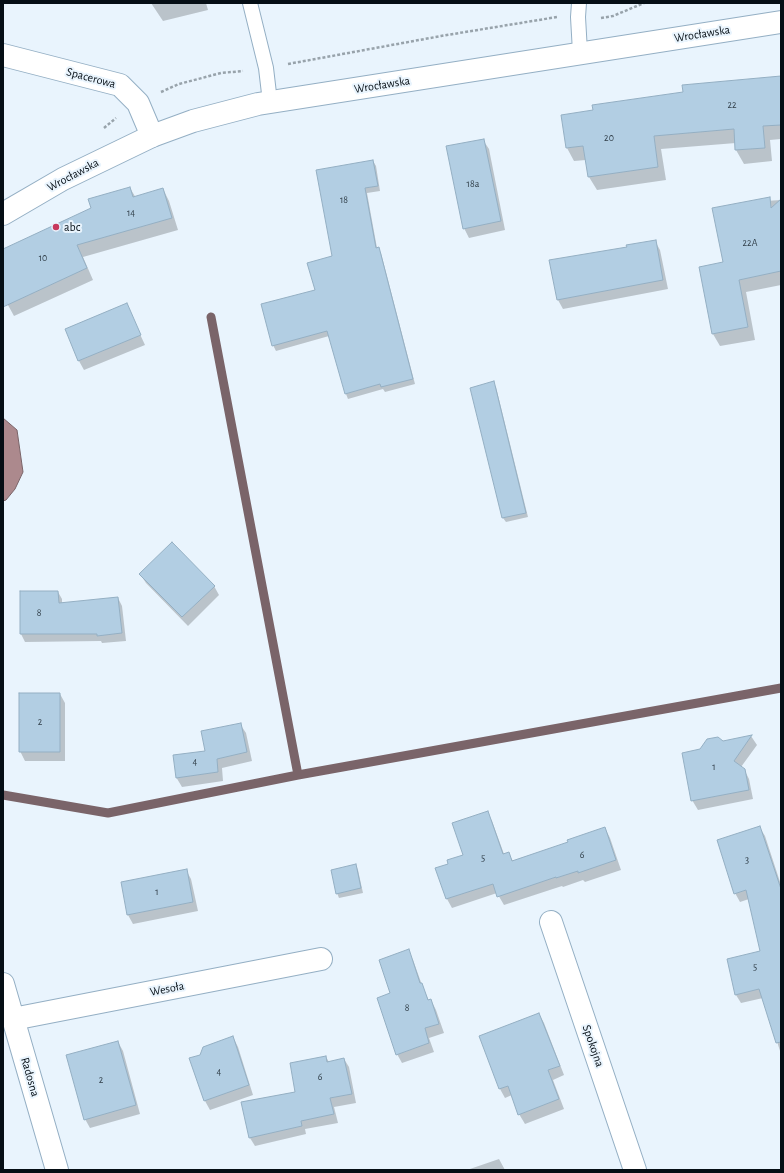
<!DOCTYPE html>
<html>
<head>
<meta charset="utf-8">
<style>
	body { margin:0 }
	#map { position:relative; width:784px; height:1173px; overflow:hidden; background:#e9f4fd; font-family:"Alegreya Sans",sans-serif }
	canvas { display:block }
	.frame { position:absolute; inset:0; border:4px solid #050e15; pointer-events:none }
</style>
</head>
<body>
<div id="map">
<canvas width="784" height="1173"></canvas>
<div class="frame"></div>
</div>
<script>
const ctx = document.querySelector('canvas').getContext('2d');
ctx.lineJoin = 'round';
function fillPath(path, color) { ctx.fillStyle = color; ctx.fill(path, 'evenodd'); }
const toPath = rows => new Path2D(rows.map(r => 'M' + r).join(''));
function stroke(path, color, width, dash) { ctx.strokeStyle = color; ctx.lineWidth = width; ctx.lineCap = dash ? 'butt' : 'round'; ctx.setLineDash(dash || []); ctx.stroke(path); }
function write(font, color, halo, rows, align = 'center') {
  ctx.font = font + ' "Alegreya Sans",sans-serif'; ctx.lineWidth = 4; ctx.setLineDash([]); ctx.textBaseline = 'middle'; ctx.strokeStyle = halo; ctx.fillStyle = color; for (const [text, x, y, turn = 0] of rows) {
    ctx.save(); ctx.translate(x, y); ctx.rotate((+turn || 0) * Math.PI / 180); ctx.textAlign = isNaN(turn) ? turn : align; if (halo) ctx.strokeText(text, 0, 0); ctx.fillText(text, 0, 0); ctx.restore();
  }
}
const water = toPath([
	[3,418,17,430,23,472,15,489,6,500,3,501,3,418]
]);
fillPath(water, '#ac898d');
stroke(water, '#7a6469', 1);
fillPath(toPath([
	[151,3,206,3,208,10,163,21],
	[781,77,781,139,770,140,772,161,744,164,736,150,736,143,661,149,666,180,597,190,589,177,586,160,574,161,567,148],
	[483,140,489,149,505,230,469,238,464,228],
	[373,161,376,166,380,191,367,193,377,248,378,248,381,253,415,384,385,392,383,389,348,399,346,394,329,336,276,351,273,345,316,291,333,257],
	[130,188,136,198,163,189,169,201,178,230,83,257,93,280,14,316,3,296,3,250,92,209],
	[781,200,781,285,746,292,755,340,720,346,713,334,724,263,765,201],
	[655,241,660,250,668,289,563,309,558,300,550,261,628,248],
	[126,304,145,345,84,370,79,361,66,329],
	[493,383,496,387,528,517,506,522,503,518,471,388],
	[140,574,214,586,219,595,188,626,146,583],
	[21,592,58,592,62,599,62,604,118,598,122,606,126,641,102,643,101,641,25,642,21,634],
	[60,694,65,703,65,761,25,761,20,751],
	[240,724,246,733,252,761,222,768,223,781,182,787,176,777],
	[751,736,757,745,741,767,744,769,749,779,753,799,698,810,692,800,700,750,723,742],
	[487,812,492,821,504,854,508,853,513,861,569,843,605,828,610,838,621,870,585,882,583,880,563,887,562,886,504,905,497,893,452,908,447,899,449,865,464,855],
	[760,828,765,836,781,885,781,1054,763,998,741,1003,736,995,761,952,749,899,740,902,735,893],
	[356,865,358,870,363,893,339,898,337,893],
	[186,870,191,879,198,911,133,924,128,915,122,883],
	[408,951,413,960,422,985,429,1001,431,1000,436,1010,444,1033,429,1038,434,1052,402,1063,397,1054,392,994],
	[539,1014,544,1023,564,1075,553,1080,564,1109,525,1124,519,1114,512,1095,505,1098,500,1089],
	[233,1037,238,1047,253,1095,210,1110,205,1101,190,1059,201,1056],
	[118,1042,123,1051,140,1114,90,1128,85,1119],
	[326,1057,329,1062,344,1059,349,1067,356,1103,334,1107,338,1123,305,1129,306,1134,255,1146,250,1138,242,1102,296,1092],
	[499,1159,505,1170,467,1170]
]), '#0003');
stroke(toPath([
	[211,317,298,775],
	[3,795,108,813,298,775,781,688]
]), '#7a6469', 9);
const building = toPath([
	[781,76,781,125,763,126,765,148,735,150,734,129,654,136,658,167,588,177,583,146,566,148,561,115,593,110,592,105,683,92,682,85,781,76],
	[484,139,501,221,463,229,446,146,484,139],
	[373,160,378,186,365,188,376,248,379,247,413,379,381,387,380,384,345,394,327,331,272,346,261,304,315,290,307,263,332,256,316,170,373,160],
	[130,187,133,197,163,188,172,218,77,245,87,268,3,307,3,249,91,208,88,199,130,187],
	[770,197,771,208,781,199,781,271,739,280,748,327,712,334,699,267,723,262,712,208,770,197],
	[656,240,663,280,557,300,549,260,627,247,626,245,656,240],
	[127,303,141,335,78,361,65,329,127,303],
	[494,381,526,513,502,518,470,388,494,381],
	[172,542,215,586,182,617,139,574,172,542],
	[20,591,58,591,59,603,118,597,122,633,97,636,97,634,20,634,20,591],
	[19,693,60,693,60,752,19,752,19,693],
	[241,723,247,752,217,759,218,772,176,778,173,755,205,751,201,731,241,723],
	[752,735,734,761,745,769,749,790,691,801,682,753,700,749,707,739,718,737,723,741,752,735],
	[488,811,503,854,509,852,512,861,568,842,567,840,605,827,616,860,578,873,578,871,556,878,556,877,497,897,493,884,446,899,435,868,448,864,447,860,463,855,452,823,488,811],
	[760,826,781,889,781,1042,776,1043,759,989,735,995,727,959,760,951,746,890,734,894,717,840,760,826],
	[356,864,361,888,336,894,331,870,356,864],
	[187,869,193,902,127,915,121,882,187,869],
	[409,949,420,983,422,983,428,1000,431,999,439,1024,425,1028,429,1043,396,1055,377,998,390,993,379,960,409,949],
	[539,1013,560,1066,548,1070,559,1099,518,1115,508,1086,499,1089,479,1036,539,1013],
	[233,1036,249,1085,204,1101,189,1058,200,1055,203,1047,233,1036],
	[118,1041,136,1105,84,1120,66,1055,118,1041],
	[326,1056,327,1062,344,1058,352,1094,330,1098,334,1114,301,1121,302,1126,249,1138,241,1102,295,1092,290,1063,326,1056]
]);
fillPath(building, '#b2cee3');
stroke(building, '#94afc3', 1);
const service = toPath([
	[250,3,266,68,270,102],
	[579,3,578,17,580,52]
]);
const minor = toPath([
	[3,55,120,85,138,103,152,136],
	[551,922,635,1170],
	[3,984,57,1170],
	[13,1019,321,959]
]);
const tertiary = toPath([
	[3,214,63,179,152,136,193,121,258,104,781,22]
]);
stroke(service, '#94afc4', 16);
stroke(minor, '#94afc4', 24);
stroke(tertiary, '#94afc4', 24);
stroke(toPath([
	[601,18,613,16,644,3],
	[288,64,441,36,557,17],
	[161,92,179,84,221,73,243,71],
	[104,128,116,118]
]), '#98a3ab', 2.5, [3, 2]);
stroke(service, '#fff', 14);
stroke(minor, '#fff', 22);
stroke(tertiary, '#fff', 22);
for (const [x, y, r, color] of [
	[56,227,4,"#c7385c"]
]) { const dot = new Path2D(); dot.arc(x, y, r, 0, 2 * Math.PI); ctx.fillStyle = color; ctx.fill(dot); stroke(dot, '#e9f4fd', 1.5); }
write('10px', '#303e48', null, [
	["22",732,105],
	["20",609,138],
	["18a",473,184],
	["18",344,200],
	["14",131,213],
	["22A",750,243],
	["10",43,258],
	["8",39,613],
	["2",40,722],
	["4",195,762],
	["1",714,767],
	["6",582,855],
	["5",483,858],
	["3",747,860],
	["1",157,892],
	["5",755,967],
	["8",407,1008],
	["4",219,1072],
	["6",320,1077],
	["2",101,1080]
]);
write('12px', '#050e15', '#e9f4fd', [
	["Wrocławska",702,34,-9],
	["Spacerowa",91,78,15],
	["Wrocławska",382,85,-9],
	["Wrocławska",73,175,-28],
	["Wesoła",167,989,-11],
	["Spokojna",593,1046,71],
	["Radosna",30,1077,74]
]);
write('12px', '#050e15', '#e9f4fd', [
	["abc",64,227]
], 'left');
</script>
</body>
</html>
